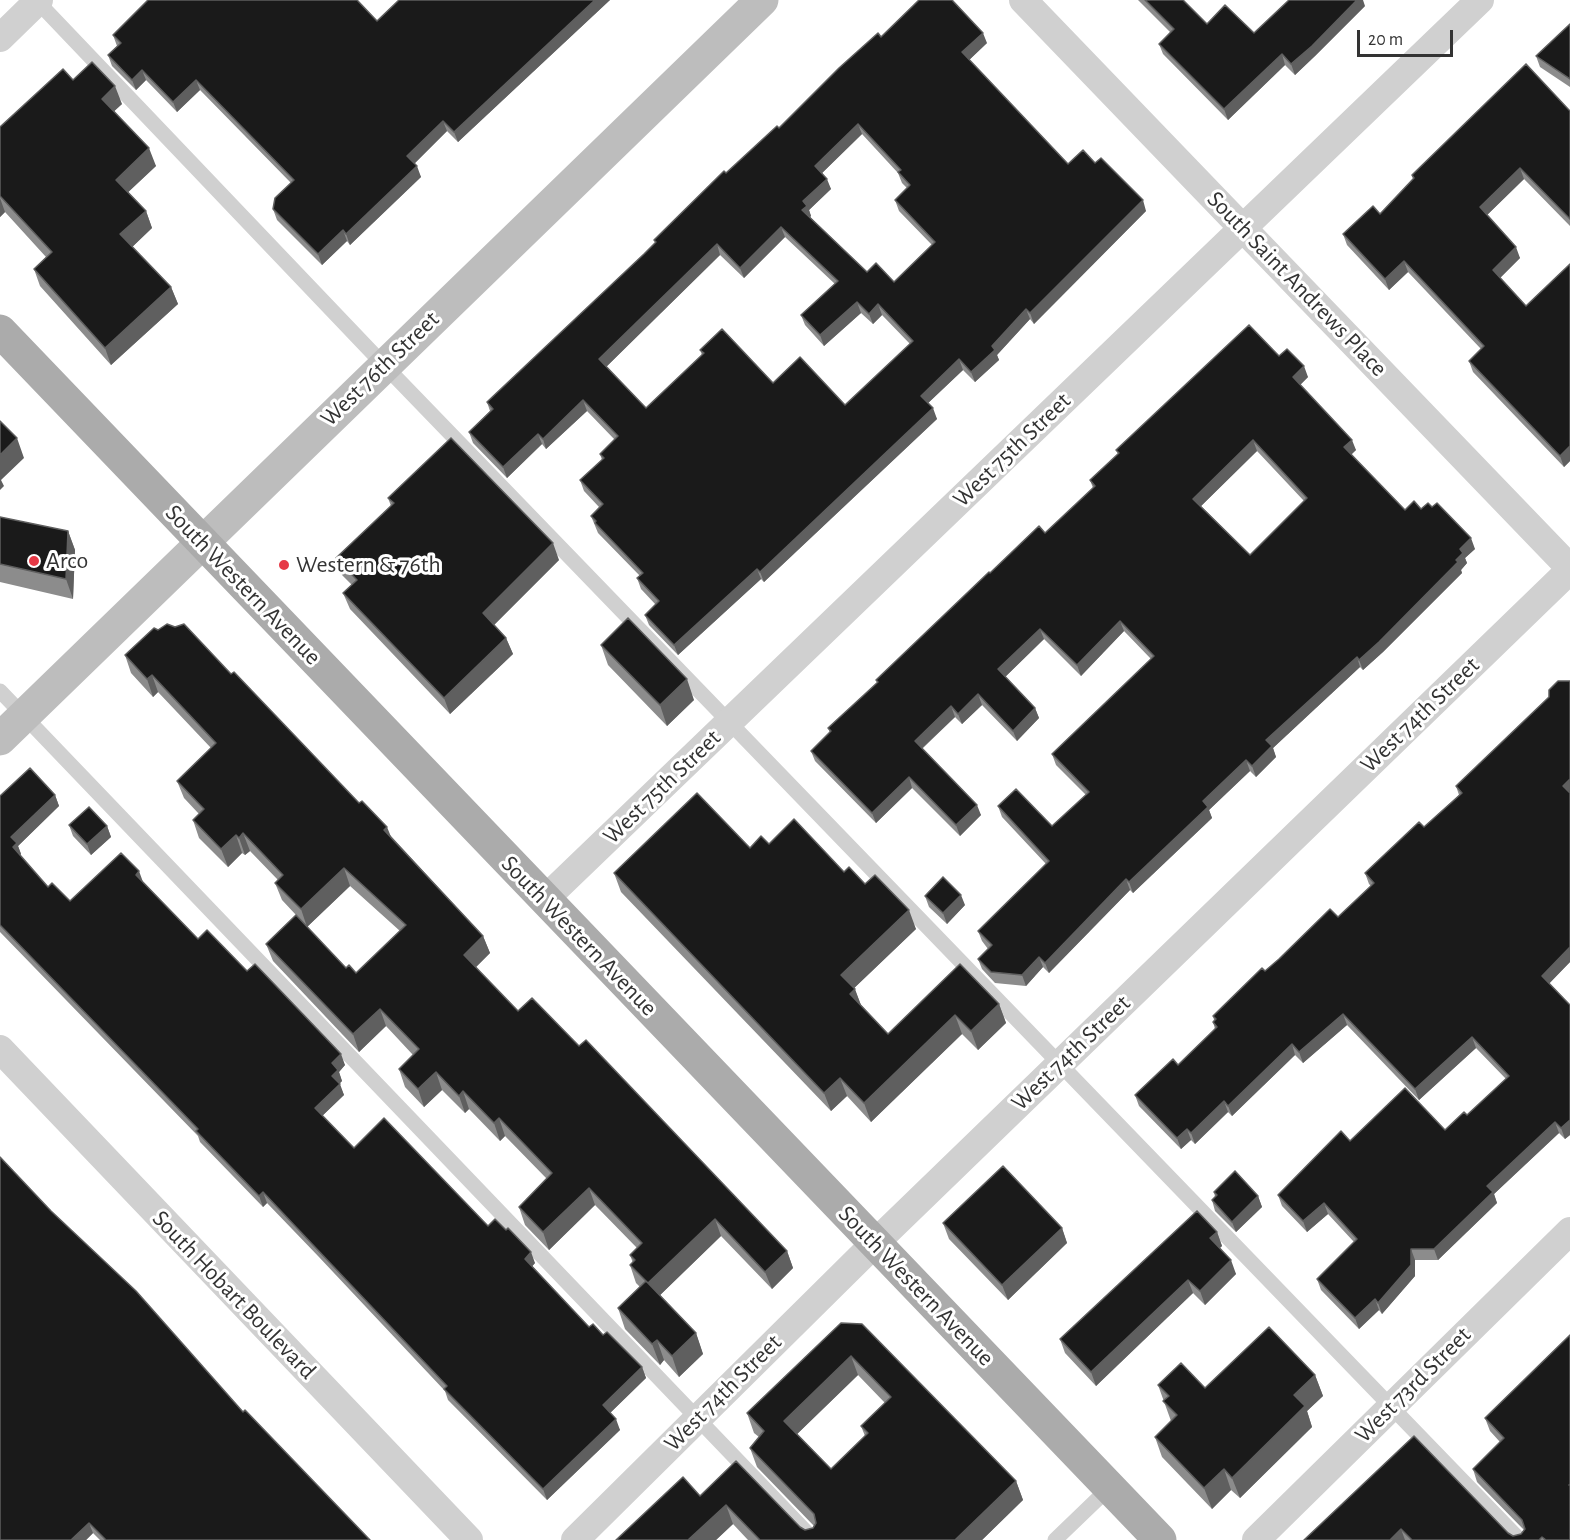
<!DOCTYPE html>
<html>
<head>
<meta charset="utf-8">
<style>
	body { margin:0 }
	#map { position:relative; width:1570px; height:1540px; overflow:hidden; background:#fff; font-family:"Alegreya Sans",sans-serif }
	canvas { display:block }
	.scale { position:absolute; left:1357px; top:30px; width:96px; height:27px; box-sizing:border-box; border:3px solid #333; border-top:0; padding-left:8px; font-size:18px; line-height:21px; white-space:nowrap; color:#333; -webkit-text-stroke:4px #fff; paint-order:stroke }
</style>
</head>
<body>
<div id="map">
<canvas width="1570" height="1540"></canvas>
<div class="scale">20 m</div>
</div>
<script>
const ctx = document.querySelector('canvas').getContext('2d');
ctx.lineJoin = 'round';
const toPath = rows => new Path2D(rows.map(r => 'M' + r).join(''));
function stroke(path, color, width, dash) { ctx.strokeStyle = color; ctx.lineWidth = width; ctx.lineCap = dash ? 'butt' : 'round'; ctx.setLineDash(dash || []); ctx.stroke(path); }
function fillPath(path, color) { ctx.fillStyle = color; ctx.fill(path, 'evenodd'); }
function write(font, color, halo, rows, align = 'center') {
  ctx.font = font + ' "Alegreya Sans",sans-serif'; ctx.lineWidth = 6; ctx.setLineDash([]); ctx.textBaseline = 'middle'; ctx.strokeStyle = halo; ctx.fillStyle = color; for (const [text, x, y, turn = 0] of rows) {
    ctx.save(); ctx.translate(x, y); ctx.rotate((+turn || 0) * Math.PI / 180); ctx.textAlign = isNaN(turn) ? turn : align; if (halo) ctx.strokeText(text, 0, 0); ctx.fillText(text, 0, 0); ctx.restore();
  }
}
stroke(toPath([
	[36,0,384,365,1520,1540],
	[0,691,814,1540],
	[1055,1540,1109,1488]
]), '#d0d0d0', 15);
stroke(toPath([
	[1023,0,1570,568],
	[0,38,39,0],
	[544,900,1480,0],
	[0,1049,469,1540],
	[575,1540,875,1243,1570,570],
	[1256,1540,1570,1231]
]), '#d0d0d0', 28);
stroke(toPath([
	[0,739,762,0]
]), '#bdbdbd', 33);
stroke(toPath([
	[0,331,1160,1540]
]), '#ababab', 33);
fillPath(toPath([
	[399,0,610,0,458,142,447,131,414,164,421,177,350,245,347,241,322,265,277,220,273,209,291,183,200,90,177,112,146,80,136,90,112,66,108,55,117,46,113,35,377,21],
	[1138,0,1183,0,1207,24,1254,33,1365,6,1315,56,1295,75,1285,65,1228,120,1163,54,1159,44,1170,32],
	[1570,24,1570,87,1540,67,1536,56],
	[881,37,987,43,969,60,1011,104,1068,164,1095,163,1146,211,1034,324,1030,319,997,355,999,360,975,382,963,370,928,403,937,419,764,582,761,579,678,655,649,625,645,615,656,605,641,589,637,578,640,576,598,533,591,516,599,507,584,491,580,480,602,460,600,454,615,440,587,411,546,449,542,444,507,478,473,443,469,432,490,411,487,402,644,254,655,243,654,240,726,173,779,128],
	[862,134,898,173,902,183,907,188,895,200,899,211,932,245,894,282,867,272,810,217,811,216,809,210,831,189,822,173],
	[785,237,835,284,801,315,805,325,824,346,861,313,873,324,882,315,910,344,845,405,773,383,700,350,702,355,646,408,606,367,720,255,744,278],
	[73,80,122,104,114,111,156,166,128,192,146,211,152,228,132,247,171,287,178,304,111,365,40,286,34,269,46,257,5,212,0,217,0,127],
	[1570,111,1570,226,1524,179,1487,215,1520,258,1500,278,1526,306,1570,264,1570,461,1564,467,1473,372,1469,361,1481,349,1408,272,1389,290,1347,245,1343,234,1380,214,1413,179,1412,175],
	[1279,356,1308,377,1300,385,1356,450,1351,454,1405,510,1421,509,1475,549,1465,558,1467,563,1461,570,1462,573,1383,652,1363,670,1360,667,1273,748,1276,757,1256,777,1250,771,1209,810,1212,818,1133,893,1130,890,1049,973,1043,967,1026,986,995,983,982,969,978,959,988,949,982,941,978,931,1046,864,1002,817,998,806,1052,826,1086,795,1056,765,1052,754,1151,659,1124,631,1081,676,1044,639,1005,677,1035,708,1039,718,1017,741,982,705,962,724,955,717,922,749,981,815,960,836,912,788,876,823,815,761,811,751,830,733,828,728,877,683,876,680,990,573,1045,533,1093,488,1090,480,1118,454,1116,450],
	[1257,451,1304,501,1250,555,1201,506],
	[388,498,559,560,494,625,506,638,513,654,450,714,350,609,343,593,352,585,342,575,336,558,391,506],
	[0,517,68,531,75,550,73,599,0,582],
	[601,645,694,700,667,726,608,665],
	[125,655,231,674,391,836,483,936,490,953,475,968,518,1011,579,1046,787,1251,793,1268,772,1289,721,1236,660,1295,696,1333,703,1354,679,1377,664,1360,660,1365,625,1329,618,1308,640,1287,636,1283,630,1265,633,1263,630,1255,637,1248,595,1205,549,1250,525,1225,519,1207,547,1179,505,1136,500,1141,469,1109,465,1113,442,1090,424,1107,405,1087,399,1069,413,1055,386,1026,359,1052,273,961,266,944,296,915,282,900,275,883,278,880,250,851,245,855,242,853,228,867,199,838,193,820,199,814,184,798,177,781,211,748,158,692,153,697,131,673],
	[350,886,400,931,356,973,346,968,307,927],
	[1570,681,1570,962,1549,983,1570,1005,1570,1135,1565,1139,1559,1133,1494,1194,1497,1203,1438,1260,1415,1260,1415,1276,1382,1314,1379,1310,1359,1329,1321,1290,1317,1279,1354,1242,1328,1214,1307,1232,1282,1206,1278,1195,1350,1141,1445,1130,1467,1115,1506,1079,1476,1048,1419,1100,1347,1025,1303,1063,1295,1055,1232,1116,1228,1112,1195,1144,1191,1140,1181,1149,1139,1106,1135,1095,1178,1065,1215,1029,1213,1022,1214,1020,1213,1016,1265,971,1338,917,1371,886,1369,884,1365,873,1424,827,1459,795,1456,786],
	[55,795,59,806,18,846,21,854,20,855,48,887,70,901,143,882,198,939,247,971,345,1065,339,1072,342,1081,339,1084,344,1095,322,1116,354,1148,488,1226,535,1263,532,1266,589,1327,603,1335,642,1367,646,1378,610,1413,620,1430,547,1500,448,1400,445,1391,318,1256,267,1203,263,1207,200,1142,198,1136,0,932,0,796],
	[69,825,107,826,111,837,91,855,73,836],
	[769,844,844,872,865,884,916,929,854,988,861,1005,888,1034,999,1004,1006,1023,978,1050,962,1034,871,1122,847,1096,831,1111,621,892,614,873],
	[925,896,965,905,947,924,929,907],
	[1214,1192,1258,1196,1262,1207,1236,1232,1215,1211,1212,1200,1215,1197],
	[943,1223,1062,1228,1067,1243,1008,1300,949,1239],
	[1217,1232,1222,1246,1220,1248,1236,1274,1205,1305,1193,1293,1096,1386,1065,1353,1060,1339],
	[841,1323,1016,1481,1023,1500,982,1540,748,1540,733,1524,716,1540,616,1540,700,1496,800,1527,805,1530,813,1528,814,1526,757,1467,750,1448,759,1437,754,1433,747,1413],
	[858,1375,885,1403,861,1426,865,1436,831,1469,797,1434],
	[1570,1335,1570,1540,1304,1540,1414,1436,1508,1533,1513,1536,1521,1534,1524,1530,1477,1482,1473,1469,1500,1442,1490,1431,1485,1418],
	[1315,1375,1323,1396,1307,1411,1312,1427,1240,1498,1231,1490,1212,1509,1162,1457,1155,1437,1171,1421,1158,1385,1205,1388],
	[243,1412,370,1540,100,1540,93,1533,86,1540,0,1540]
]), '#8c8c8c');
fillPath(toPath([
	[595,0,610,0,458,142,454,132],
	[1357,0,1363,0,1365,6,1315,56,1295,75,1291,64],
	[983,33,987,43,966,63,962,52],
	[1282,54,1285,65,1228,120,1224,109],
	[142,70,146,80,136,90,132,80],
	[196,80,200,90,177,112,173,102],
	[115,86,122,104,109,116,102,99],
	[443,121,447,131,411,167,407,156],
	[858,124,862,134,819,176,815,166],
	[149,148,156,166,122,198,116,180],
	[417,166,421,177,350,245,346,234],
	[1520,168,1524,179,1484,218,1480,207],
	[827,179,831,189,809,210,811,216,806,221,802,210,803,201],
	[0,198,5,212,0,217],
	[1143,200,1146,211,1034,324,1030,313],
	[146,211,152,228,127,252,120,234],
	[781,227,785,237,744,278,740,268],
	[343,230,347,241,322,265,318,254],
	[717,244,720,255,603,370,599,359],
	[1516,247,1520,258,1497,281,1493,270],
	[1404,261,1408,272,1389,290,1385,279],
	[171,287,178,304,111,365,105,348],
	[857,302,861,313,824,346,820,335],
	[878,304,882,315,873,324,869,314],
	[1026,309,1030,319,997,355,999,360,975,382,971,372,992,346],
	[959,359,963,370,925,406,921,396],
	[1304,366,1308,377,1297,388,1293,377],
	[583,400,587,411,546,449,543,439],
	[933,408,937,419,764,582,760,572],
	[538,434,542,444,507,478,503,467],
	[17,438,24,458,1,480,4,486,0,490,0,455],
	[1253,440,1257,451,1197,510,1193,499],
	[1352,440,1356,450,1348,458,1344,447],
	[1570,446,1570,461,1564,467,1560,456],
	[68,531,75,550,73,599,66,579],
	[1471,538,1475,549,1465,558,1467,563,1461,570,1462,573,1383,652,1363,670,1359,660,1456,560,1460,549],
	[553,543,559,560,489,630,483,613],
	[757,569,761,579,678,655,674,645],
	[1120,621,1124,631,1081,676,1077,665],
	[1040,629,1044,639,1002,680,998,669],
	[506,638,513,654,450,714,444,698],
	[1357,657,1360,667,1273,748,1276,757,1256,777,1252,766,1266,740],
	[152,675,158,692,153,697,147,679],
	[687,679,694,700,667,726,660,705],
	[978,694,982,705,962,724,958,714],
	[951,706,955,717,918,752,915,741],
	[1035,708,1039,718,1017,741,1013,731],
	[1246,760,1250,771,1209,810,1212,818,1133,893,1129,882,1203,801],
	[909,777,912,788,876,823,872,813],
	[1570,779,1570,794,1563,786],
	[55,795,59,806,18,846,21,854,17,858,13,847,11,837],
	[977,805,981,815,960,836,956,825],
	[107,826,111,837,91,855,87,844],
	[387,827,394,844,384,830],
	[243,833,250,851,245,855,239,838],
	[236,835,242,853,228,867,221,849],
	[344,868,350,886,307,927,301,909],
	[139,871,143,882,136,875],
	[1126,879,1130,890,1049,973,1045,963],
	[961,895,965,905,947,924,943,913],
	[909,910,916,929,848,994,841,975],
	[483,936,490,953,470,973,464,955],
	[1570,947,1570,962,1546,987,1542,976],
	[1039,957,1043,967,1026,986,1022,975],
	[855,989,862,1008,850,994],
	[999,1004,1006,1023,978,1050,971,1031],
	[380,1009,386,1026,359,1052,353,1034],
	[1343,1014,1347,1025,1303,1063,1299,1052],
	[955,1015,962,1034,871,1122,864,1103],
	[1472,1037,1476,1048,1419,1100,1415,1089],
	[1292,1044,1295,1055,1232,1116,1228,1106],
	[341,1054,345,1065,339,1072,342,1081,336,1087,332,1076,332,1063],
	[436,1072,442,1090,424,1107,418,1089],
	[840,1078,847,1096,831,1111,824,1093],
	[340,1084,344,1095,319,1119,315,1108],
	[463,1091,469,1109,465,1113,459,1096],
	[1224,1101,1228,1112,1195,1144,1191,1133],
	[499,1118,505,1136,500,1141,494,1123],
	[1570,1120,1570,1135,1565,1139,1561,1128],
	[1555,1122,1559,1133,1494,1194,1497,1203,1438,1260,1434,1249,1487,1186],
	[1187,1129,1191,1140,1181,1149,1177,1138],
	[589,1188,595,1205,549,1250,543,1232],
	[263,1192,267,1203,263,1207,259,1196],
	[1258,1196,1262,1207,1236,1232,1232,1222],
	[1324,1203,1328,1214,1307,1232,1303,1221],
	[715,1219,721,1236,654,1301,647,1284],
	[1062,1228,1067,1243,1008,1300,1002,1285],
	[1217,1232,1222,1246,1215,1252,1210,1238],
	[1411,1249,1415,1260,1415,1276,1382,1314,1378,1303],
	[787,1251,793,1268,772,1289,765,1272],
	[531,1252,535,1263,529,1270,525,1259],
	[1231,1260,1236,1274,1205,1305,1200,1291],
	[1188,1280,1193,1293,1096,1386,1091,1372],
	[1375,1299,1379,1310,1359,1329,1355,1318],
	[696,1333,703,1354,679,1377,672,1356],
	[657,1340,664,1360,660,1365,652,1344],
	[851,1356,858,1375,791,1440,784,1421],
	[642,1367,646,1378,607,1416,603,1405],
	[1315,1375,1323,1396,1307,1411,1312,1427,1240,1498,1232,1478,1294,1395],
	[616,1419,620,1430,547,1500,543,1489],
	[1224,1469,1231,1490,1212,1509,1204,1488],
	[1016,1481,1023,1500,982,1540,955,1540],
	[726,1505,733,1524,716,1540,688,1540],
	[89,1523,93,1533,86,1540,71,1540],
	[1401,1529,1405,1540,1390,1540]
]), '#5f5f5f');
const building = toPath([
	[148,0,357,0,377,21,399,0,595,0,454,132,443,121,407,156,417,166,346,234,343,230,318,254,273,209,275,198,294,180,196,80,173,102,142,70,132,80,108,55,121,43,113,35,148,0],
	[919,0,952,0,983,33,962,52,1068,164,1083,150,1095,163,1101,158,1143,200,1030,313,1026,309,992,346,995,350,971,372,959,359,921,396,933,408,760,572,757,569,674,645,645,615,659,601,637,578,643,573,595,523,596,521,591,516,603,504,580,480,604,458,600,454,618,436,583,400,543,439,538,434,503,467,469,432,493,409,487,402,644,254,656,242,654,240,724,171,726,173,777,126,779,128,839,68,878,33,881,37,919,0],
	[858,124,901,170,898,172,910,185,895,200,935,242,894,282,876,263,867,272,802,210,807,206,803,201,827,179,815,166,858,124],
	[781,227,838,281,801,315,820,335,857,302,869,314,878,304,913,341,845,405,800,357,773,383,722,329,700,350,704,353,646,408,599,359,717,244,740,268,781,227],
	[1145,0,1183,0,1207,24,1225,5,1254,33,1289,0,1357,0,1312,46,1291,64,1282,54,1224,109,1159,44,1174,29,1145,0],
	[1570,24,1570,79,1536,56,1570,24],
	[92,62,115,86,102,99,149,148,116,180,146,211,120,234,171,287,105,348,34,269,52,252,0,196,0,127,63,69,73,80,92,62],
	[1526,64,1570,111,1570,219,1520,168,1480,207,1516,247,1493,270,1526,306,1570,264,1570,446,1560,456,1469,361,1484,346,1404,261,1385,279,1343,234,1373,206,1380,214,1414,178,1412,175,1526,64],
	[1249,325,1279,356,1287,349,1304,366,1293,377,1352,440,1344,447,1405,510,1414,501,1421,509,1428,503,1432,507,1437,503,1471,538,1460,549,1463,553,1456,560,1458,562,1379,642,1359,660,1357,657,1266,740,1272,746,1252,766,1246,760,1203,801,1208,807,1129,882,1126,879,1045,963,1039,957,1022,975,991,972,978,959,992,945,978,931,1049,861,998,806,1016,789,1052,826,1089,792,1052,754,1154,656,1120,621,1077,665,1040,629,998,669,1035,708,1013,731,978,694,958,714,951,706,915,741,977,805,956,825,909,777,872,813,811,751,831,731,828,728,878,682,876,680,989,572,990,573,1039,526,1045,533,1095,486,1090,480,1119,453,1116,450,1249,325],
	[1253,440,1307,498,1250,555,1193,499,1253,440],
	[0,421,17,438,0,455,0,421],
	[451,438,553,543,483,613,506,638,444,698,343,593,357,580,336,558,394,503,388,498,451,438],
	[0,517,68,531,66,579,0,564,0,517],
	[628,618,687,679,660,705,601,645,628,618],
	[167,624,175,627,184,624,231,674,234,672,359,803,362,801,387,827,384,830,483,936,464,955,518,1011,532,998,579,1046,586,1040,787,1251,765,1272,715,1219,648,1283,630,1265,635,1260,630,1255,642,1243,589,1188,543,1232,519,1207,552,1173,499,1118,494,1123,463,1091,459,1096,436,1072,418,1089,399,1069,419,1049,380,1009,353,1034,266,944,296,915,346,968,349,965,356,973,406,925,344,868,301,909,275,883,283,875,243,833,239,838,236,835,221,849,193,820,204,809,177,781,216,743,152,675,147,679,125,655,154,628,158,630,167,624],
	[1558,681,1570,681,1570,779,1563,786,1570,793,1570,947,1542,976,1570,1005,1570,1120,1561,1128,1555,1122,1487,1186,1493,1192,1434,1249,1411,1249,1411,1265,1378,1303,1375,1299,1355,1318,1317,1279,1357,1239,1324,1203,1303,1221,1278,1195,1341,1131,1350,1141,1405,1088,1445,1130,1464,1112,1467,1115,1509,1076,1472,1037,1415,1089,1343,1014,1299,1052,1292,1044,1228,1106,1224,1101,1191,1133,1187,1129,1177,1138,1135,1095,1173,1059,1178,1065,1217,1027,1213,1022,1216,1019,1213,1016,1262,968,1265,971,1279,959,1330,909,1338,917,1374,883,1365,873,1419,822,1424,827,1462,793,1456,786,1549,697,1549,690,1558,681],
	[30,768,55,795,11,837,17,843,13,847,48,887,52,883,70,901,121,853,139,871,136,875,198,939,207,930,247,971,255,964,341,1054,332,1063,338,1070,332,1076,340,1084,315,1108,354,1148,384,1118,488,1226,495,1219,506,1230,508,1228,531,1252,525,1259,589,1327,593,1324,603,1335,607,1332,642,1367,603,1405,616,1419,543,1489,444,1389,447,1386,314,1246,263,1192,259,1196,196,1131,198,1129,0,925,0,796,30,768],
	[697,793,750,848,761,836,769,844,794,819,844,872,849,867,865,884,875,875,909,910,841,975,855,989,850,994,888,1034,960,964,999,1004,971,1031,955,1015,864,1103,840,1078,824,1093,614,873,697,793],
	[89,807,107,826,87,844,69,825,89,807],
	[943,877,961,895,943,913,925,896,943,877],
	[0,1157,51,1211,136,1291,243,1412,245,1410,370,1540,106,1540,89,1523,71,1540,0,1540,0,1157],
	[1003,1166,1062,1228,1002,1285,943,1223,1003,1166],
	[1235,1171,1258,1196,1232,1222,1212,1200,1217,1195,1214,1192,1235,1171],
	[1197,1211,1217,1232,1210,1238,1231,1260,1200,1291,1188,1280,1091,1372,1060,1339,1197,1211],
	[646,1281,696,1333,672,1356,657,1340,652,1344,618,1308,646,1281],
	[841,1323,862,1324,1016,1481,955,1540,760,1540,726,1505,688,1540,616,1540,683,1477,700,1496,736,1461,800,1527,805,1530,813,1528,816,1523,814,1514,750,1448,764,1431,747,1413,841,1323],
	[851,1356,891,1397,861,1426,868,1433,831,1469,784,1421,851,1356],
	[1269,1327,1315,1375,1294,1395,1305,1406,1232,1478,1224,1469,1204,1488,1155,1437,1177,1415,1163,1401,1169,1396,1158,1385,1181,1363,1205,1388,1269,1327],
	[1570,1335,1570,1484,1569,1485,1570,1485,1570,1540,1546,1540,1542,1537,1539,1540,1412,1540,1401,1529,1390,1540,1304,1540,1414,1436,1508,1533,1513,1536,1521,1534,1525,1529,1522,1520,1473,1469,1504,1438,1485,1418,1570,1335]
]);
fillPath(building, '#1a1a1a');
stroke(building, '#5f5f5f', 1.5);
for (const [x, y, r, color] of [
	[34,561,6,"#e63946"],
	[284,565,6,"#e63946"]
]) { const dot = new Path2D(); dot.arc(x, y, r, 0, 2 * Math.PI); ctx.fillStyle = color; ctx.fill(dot); stroke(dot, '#fff', 2); }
write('24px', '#333', '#fff', [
	["South Saint Andrews Place",1297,284,46],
	["West 76th Street",380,369,-44],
	["West 75th Street",1012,450,-44],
	["South Western Avenue",243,585,46],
	["West 74th Street",1420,715,-44],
	["West 75th Street",662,787,-44],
	["South Western Avenue",579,936,46],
	["West 74th Street",1071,1053,-44],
	["South Western Avenue",916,1286,46],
	["South Hobart Boulevard",234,1295,46],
	["West 73rd Street",1413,1385,-45],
	["West 74th Street",723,1393,-45]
]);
write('24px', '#333', '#fff', [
	["Arco",46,561],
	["Western & 76th",296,565]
], 'left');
</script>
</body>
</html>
